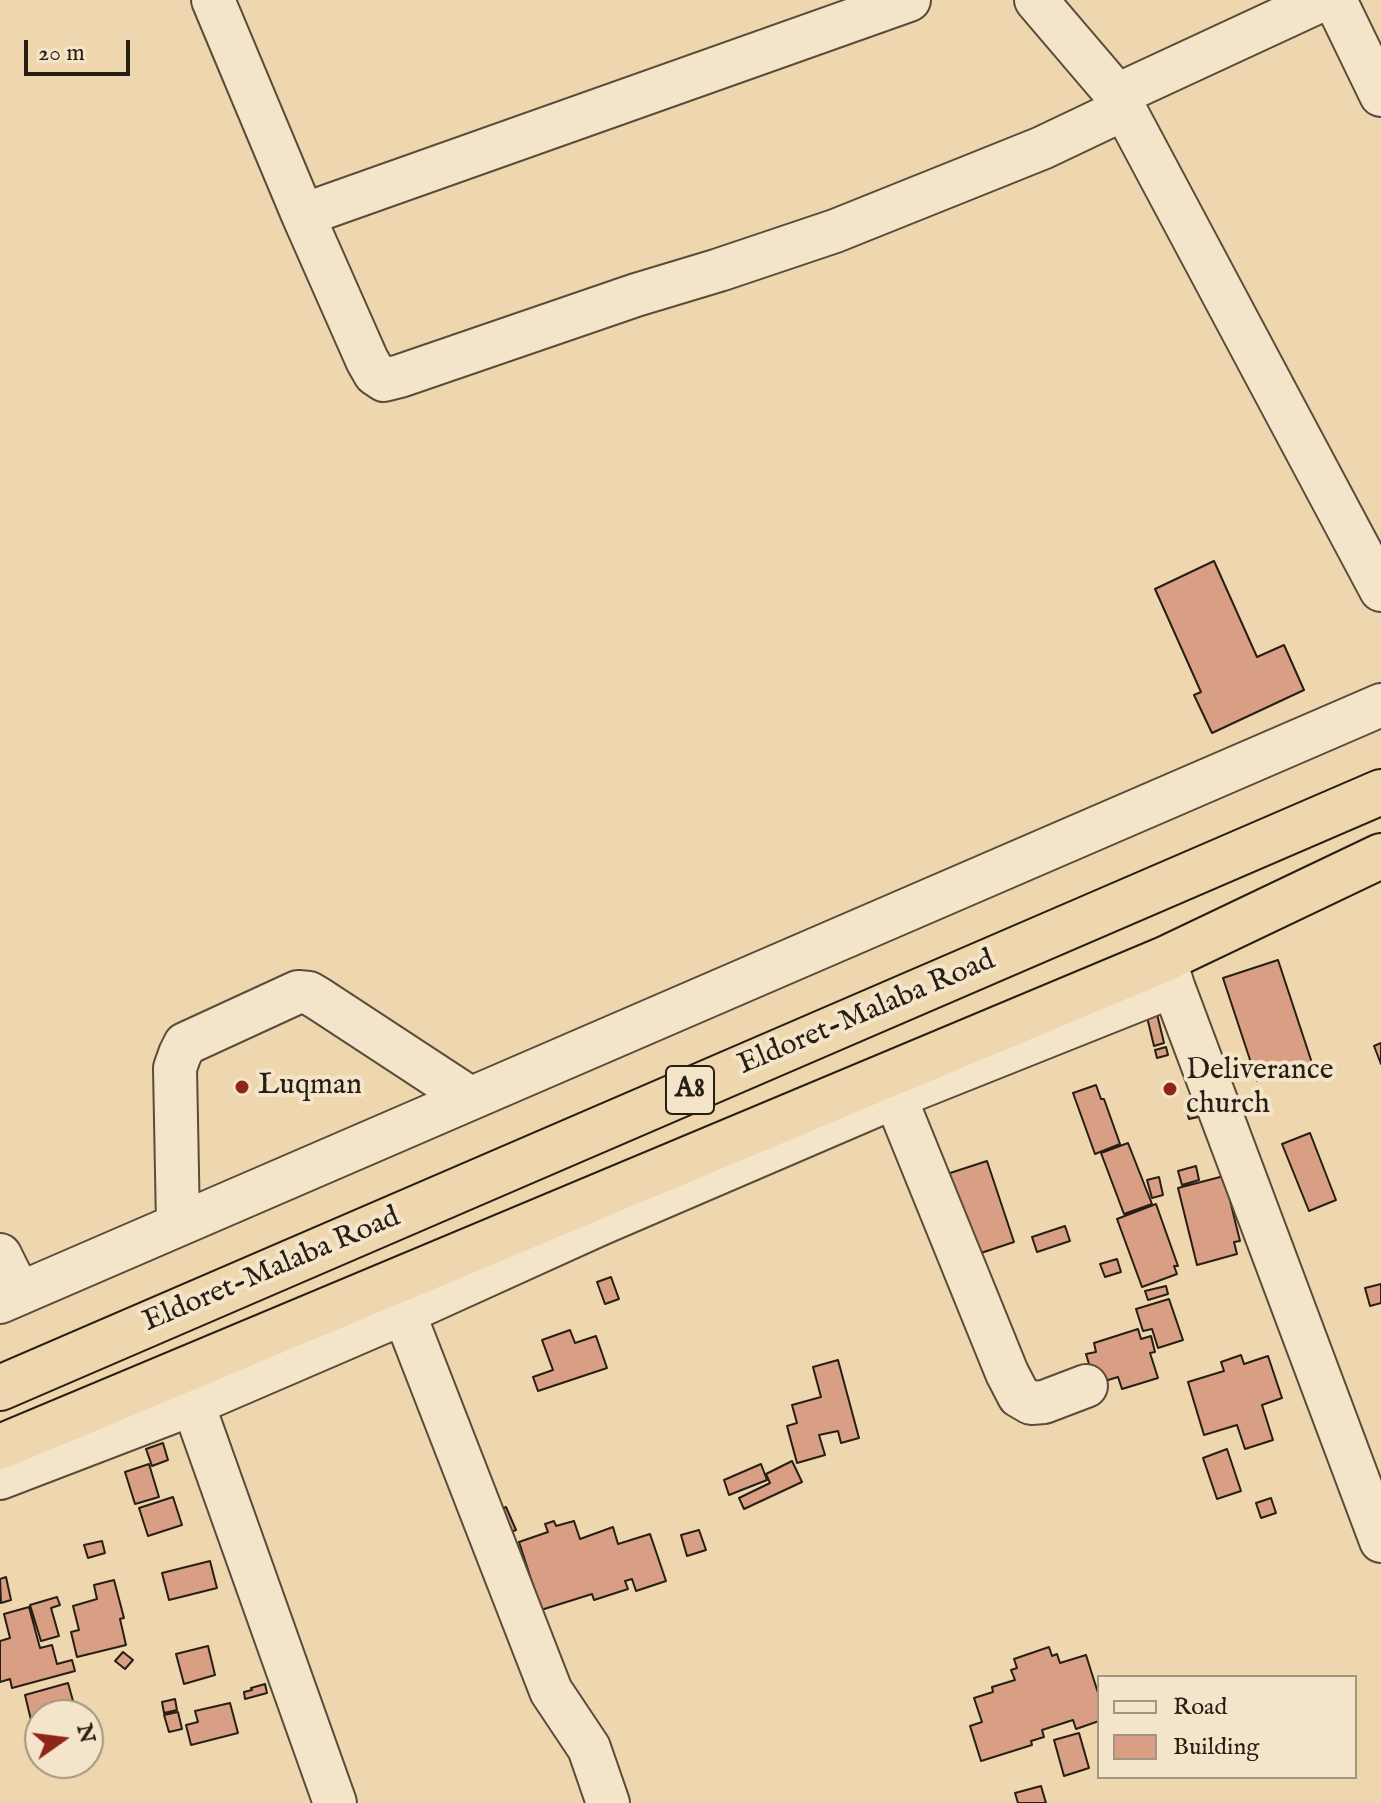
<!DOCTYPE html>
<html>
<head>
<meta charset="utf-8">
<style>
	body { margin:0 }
	#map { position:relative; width:1381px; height:1803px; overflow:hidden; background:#eed7ae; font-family:"IM FELL English",serif }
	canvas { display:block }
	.legend { position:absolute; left:1097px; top:1675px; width:260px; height:104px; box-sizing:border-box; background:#f4e5ca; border:2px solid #a29581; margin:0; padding:10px 14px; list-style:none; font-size:24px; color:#271e14 }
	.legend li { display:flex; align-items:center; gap:16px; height:40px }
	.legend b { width:40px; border:2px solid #a29581 }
	.north { position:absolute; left:24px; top:1699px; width:80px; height:80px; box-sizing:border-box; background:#f4e5ca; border:2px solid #a29581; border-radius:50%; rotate:76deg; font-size:22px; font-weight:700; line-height:32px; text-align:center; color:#271e14 }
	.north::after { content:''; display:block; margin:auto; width:28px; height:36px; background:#8f2418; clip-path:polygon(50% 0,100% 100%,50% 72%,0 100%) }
	.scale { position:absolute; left:24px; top:40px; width:106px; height:36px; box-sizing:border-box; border:4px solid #271e14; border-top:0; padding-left:10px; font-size:24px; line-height:28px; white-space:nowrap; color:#271e14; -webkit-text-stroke:6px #f4e5ca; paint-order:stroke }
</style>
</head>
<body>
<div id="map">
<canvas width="1381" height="1803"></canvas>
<ul class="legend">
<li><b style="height:10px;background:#f4e5ca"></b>Road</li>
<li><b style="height:22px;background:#d99f85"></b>Building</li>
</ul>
<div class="north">N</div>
<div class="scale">20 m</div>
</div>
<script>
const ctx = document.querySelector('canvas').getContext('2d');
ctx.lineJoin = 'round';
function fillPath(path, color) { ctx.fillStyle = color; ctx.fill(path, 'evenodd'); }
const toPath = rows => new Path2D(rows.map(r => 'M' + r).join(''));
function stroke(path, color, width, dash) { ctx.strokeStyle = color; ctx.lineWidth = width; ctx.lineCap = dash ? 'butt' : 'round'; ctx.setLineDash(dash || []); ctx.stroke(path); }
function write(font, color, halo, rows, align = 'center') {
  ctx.font = font + ' "IM FELL English",serif'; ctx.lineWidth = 8; ctx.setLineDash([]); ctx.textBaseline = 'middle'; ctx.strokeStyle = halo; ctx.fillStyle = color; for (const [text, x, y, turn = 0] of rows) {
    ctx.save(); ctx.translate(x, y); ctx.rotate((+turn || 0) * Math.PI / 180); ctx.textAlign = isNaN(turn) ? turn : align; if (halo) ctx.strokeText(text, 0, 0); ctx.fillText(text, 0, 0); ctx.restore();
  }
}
const building = toPath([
	[1214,561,1257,657,1284,645,1304,690,1212,733,1194,695,1201,692,1155,589,1214,561],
	[1278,960,1312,1063,1257,1081,1223,978,1278,960],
	[1157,1014,1164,1043,1154,1046,1147,1017,1157,1014],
	[1381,1043,1381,1064,1374,1046,1381,1043],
	[1166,1047,1168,1055,1157,1058,1155,1050,1166,1047],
	[1096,1085,1101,1099,1104,1099,1120,1144,1095,1154,1073,1093,1096,1085],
	[1194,1102,1198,1117,1189,1119,1185,1104,1194,1102],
	[1310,1133,1336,1200,1309,1211,1282,1144,1310,1133],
	[1128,1143,1152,1204,1124,1214,1101,1153,1128,1143],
	[987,1161,1014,1242,972,1256,944,1175,987,1161],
	[1196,1166,1199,1180,1182,1185,1178,1171,1196,1166],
	[1224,1176,1240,1241,1234,1242,1237,1254,1197,1265,1178,1188,1224,1176],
	[1159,1177,1163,1195,1152,1198,1147,1180,1159,1177],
	[1156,1204,1178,1266,1174,1266,1177,1274,1142,1287,1117,1219,1156,1204],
	[1065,1226,1070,1241,1037,1252,1032,1237,1065,1226],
	[1117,1259,1121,1272,1105,1277,1100,1264,1117,1259],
	[611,1277,619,1299,605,1304,597,1282,611,1277],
	[1381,1284,1381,1303,1370,1306,1365,1288,1381,1284],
	[1166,1286,1168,1294,1148,1300,1145,1291,1166,1286],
	[1169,1299,1183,1340,1158,1348,1152,1329,1143,1331,1136,1309,1169,1299],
	[1138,1329,1141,1339,1151,1336,1155,1352,1150,1353,1158,1378,1122,1389,1118,1377,1095,1384,1086,1354,1096,1352,1094,1343,1138,1329],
	[570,1330,575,1343,596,1336,607,1368,538,1391,533,1377,553,1370,542,1340,570,1330],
	[1241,1355,1244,1364,1268,1356,1282,1398,1262,1405,1273,1440,1245,1449,1237,1425,1204,1435,1188,1382,1224,1371,1221,1362,1241,1355],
	[838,1360,859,1438,841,1443,838,1431,819,1435,825,1455,797,1463,787,1426,797,1423,792,1405,821,1397,813,1367,838,1360],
	[163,1443,168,1460,152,1466,146,1449,163,1443],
	[1227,1449,1241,1491,1217,1499,1203,1458,1227,1449],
	[792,1461,802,1482,744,1509,739,1498,770,1483,766,1474,792,1461],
	[149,1464,159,1497,135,1504,125,1472,149,1464],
	[761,1464,767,1480,729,1495,724,1480,761,1464],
	[173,1497,182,1525,148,1536,139,1508,173,1497],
	[1271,1498,1276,1513,1261,1518,1256,1503,1271,1498],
	[506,1507,516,1530,498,1537,489,1514,506,1507],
	[554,1521,556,1526,574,1521,580,1539,613,1527,618,1544,650,1534,666,1581,636,1591,632,1579,625,1581,628,1589,594,1600,592,1594,541,1610,519,1542,548,1532,545,1524,554,1521],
	[699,1530,706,1550,687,1556,681,1535,699,1530],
	[102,1541,105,1553,88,1558,84,1545,102,1541],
	[210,1561,217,1588,169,1600,162,1573,210,1561],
	[6,1577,11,1600,1,1603,0,1579,6,1577],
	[114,1580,124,1618,120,1619,126,1645,77,1657,71,1632,79,1630,73,1606,97,1599,94,1585,114,1580],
	[57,1597,60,1605,51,1608,59,1636,41,1641,30,1605,57,1597],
	[29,1607,40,1648,52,1645,57,1664,72,1660,75,1671,12,1688,10,1679,0,1682,0,1641,10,1638,4,1614,29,1607],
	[208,1646,215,1675,184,1684,176,1654,208,1646],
	[1049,1647,1052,1656,1057,1654,1060,1663,1086,1655,1099,1696,1099,1721,1076,1729,1073,1720,1042,1730,1044,1737,1031,1741,1032,1745,981,1761,970,1726,982,1722,974,1698,993,1692,992,1687,1015,1680,1011,1670,1017,1668,1014,1659,1049,1647],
	[123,1652,133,1660,125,1669,115,1661,123,1652],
	[68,1683,75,1708,49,1715,40,1715,40,1718,31,1720,25,1695,68,1683],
	[265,1684,267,1693,245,1699,244,1692,252,1690,251,1688,265,1684],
	[175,1699,177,1710,164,1713,162,1702,175,1699],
	[230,1703,238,1733,191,1745,186,1725,198,1722,195,1711,230,1703],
	[178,1712,182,1729,169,1732,164,1715,178,1712],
	[1079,1733,1089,1768,1064,1776,1054,1740,1079,1733],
	[1041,1786,1046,1803,1018,1803,1015,1793,1041,1786]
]);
fillPath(building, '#d99f85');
stroke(building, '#271e14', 2);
const minor = toPath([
	[213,0,303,215,909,0],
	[1036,0,1117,95,1381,590],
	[1335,0,1381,95],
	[1117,95,1322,0],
	[303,215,367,360,375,374,384,380,400,376,636,295,719,270,835,231,1042,148,1124,109],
	[1165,960,1173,986,1381,1541],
	[895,1097,1007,1373,1019,1396,1031,1403,1044,1402,1086,1386],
	[178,1224,175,1068,180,1054,185,1044,298,992,309,993,319,999,470,1098],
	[0,1255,19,1293],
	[0,1302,1381,705],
	[404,1313,551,1691,589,1748,608,1803],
	[193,1404,335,1803],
	[0,1478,193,1404,404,1313,600,1224,895,1097,1173,986]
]);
const highway = toPath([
	[0,1388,1381,792],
	[0,1447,1165,959,1381,856]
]);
stroke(minor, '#594c3a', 46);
stroke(highway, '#271e14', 48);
stroke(minor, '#f4e5ca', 42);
stroke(highway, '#eed7ae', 44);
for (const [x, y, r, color] of [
	[242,1087,8,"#8f2418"],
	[1170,1089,8,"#8f2418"]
]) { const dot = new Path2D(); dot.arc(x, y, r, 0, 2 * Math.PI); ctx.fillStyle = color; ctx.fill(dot); stroke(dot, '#f4e5ca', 3); }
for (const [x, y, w] of [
	[690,1090,48]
]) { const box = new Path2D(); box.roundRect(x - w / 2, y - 24, w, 48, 6); ctx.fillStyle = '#f4e5ca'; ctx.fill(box); stroke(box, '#271e14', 2); }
write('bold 28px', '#271e14', null, [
	["A8",690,1090]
]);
write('30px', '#271e14', '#f4e5ca', [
	["Eldoret-Malaba Road",867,1014,-23],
	["Eldoret-Malaba Road",272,1271,-23]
]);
write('30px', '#271e14', '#f4e5ca', [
	["Deliverance",1186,1072],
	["church",1186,1106],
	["Luqman",258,1087]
], 'left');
</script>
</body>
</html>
